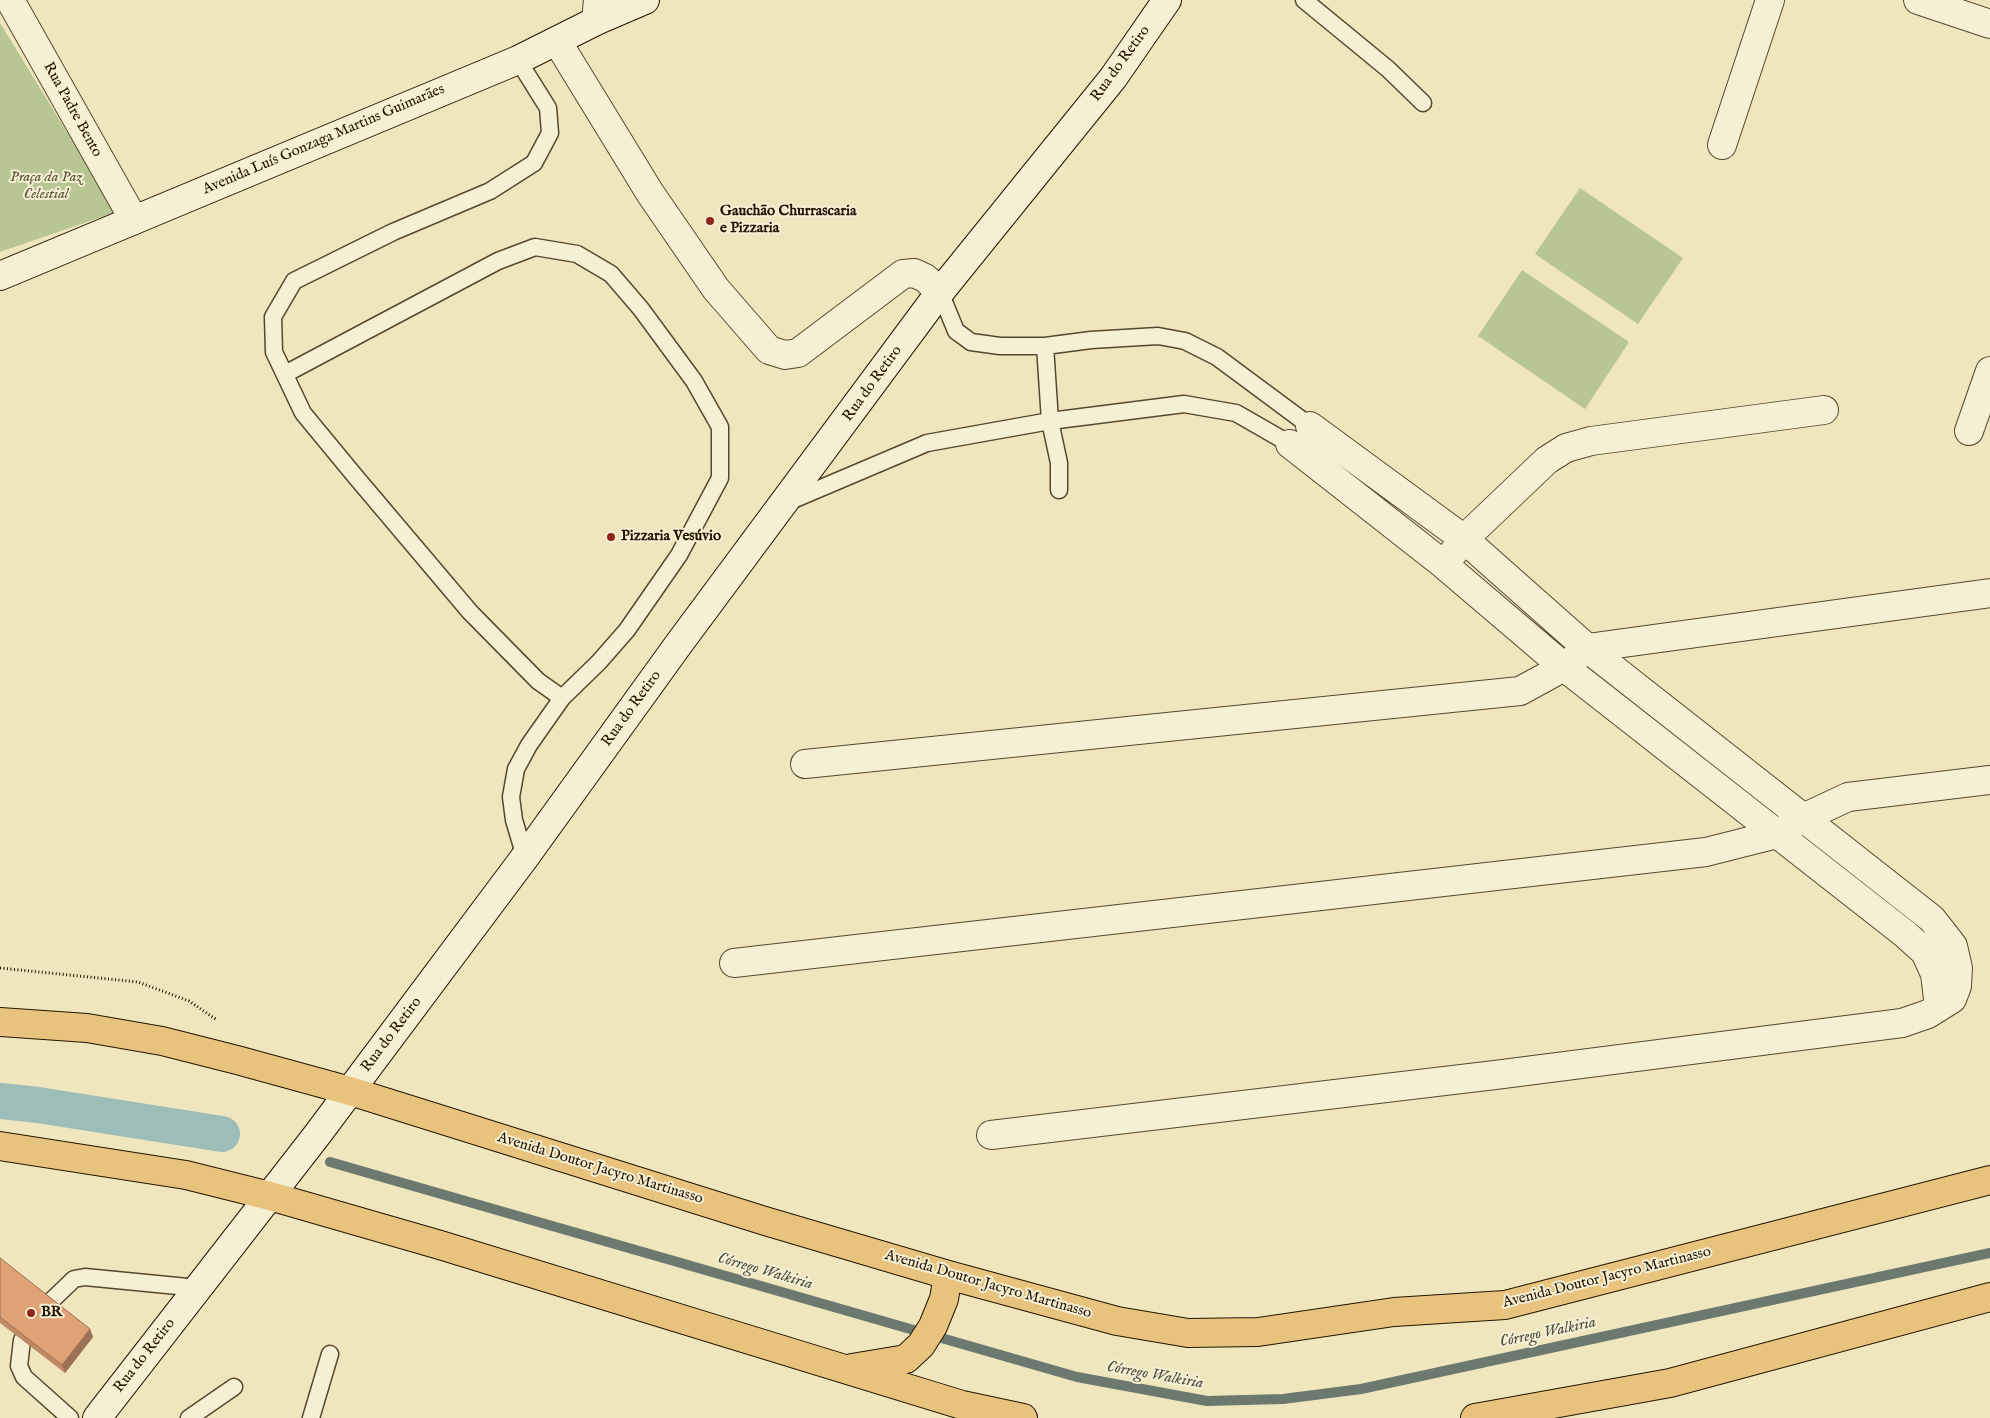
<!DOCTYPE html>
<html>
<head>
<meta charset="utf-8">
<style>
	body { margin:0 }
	canvas { display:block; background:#f0e6bd }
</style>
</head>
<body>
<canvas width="1990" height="1418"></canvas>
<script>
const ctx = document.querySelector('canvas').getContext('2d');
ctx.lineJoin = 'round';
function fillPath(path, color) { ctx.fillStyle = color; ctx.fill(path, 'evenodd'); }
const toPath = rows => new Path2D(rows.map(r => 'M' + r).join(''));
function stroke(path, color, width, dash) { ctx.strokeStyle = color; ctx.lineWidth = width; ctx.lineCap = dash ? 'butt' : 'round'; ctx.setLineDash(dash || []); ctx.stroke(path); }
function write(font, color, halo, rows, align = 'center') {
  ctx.font = font + ' "IM FELL English",serif'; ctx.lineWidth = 4; ctx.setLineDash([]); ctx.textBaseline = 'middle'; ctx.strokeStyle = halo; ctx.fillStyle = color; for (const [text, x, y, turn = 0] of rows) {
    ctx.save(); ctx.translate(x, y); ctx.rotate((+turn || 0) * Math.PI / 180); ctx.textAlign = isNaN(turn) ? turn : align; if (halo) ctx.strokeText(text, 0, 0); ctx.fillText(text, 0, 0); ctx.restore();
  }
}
fillPath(toPath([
	[0,23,116,212,0,252],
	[1580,188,1683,258,1638,324,1535,254],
	[1522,270,1629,342,1585,409,1478,336]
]), '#b7c693');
stroke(toPath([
	[330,1162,1077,1377,1207,1401,1283,1399,1361,1389,1990,1253]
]), '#6c796f', 10);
stroke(toPath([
	[0,1101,38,1105,222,1134]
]), '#9dbdb9', 36);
const service = toPath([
	[1304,0,1388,69,1423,103],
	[518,60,548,108,550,133,534,163,490,191,393,232,294,281,273,317,274,352,303,413,355,476,470,612,538,681,562,698],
	[940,292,956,331,971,342,1000,346,1045,346,1091,340,1158,336,1185,341,1217,357,1310,426],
	[1045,346,1050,421,1059,463,1059,490],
	[285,374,498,261,535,247,577,254,611,274,641,309,694,381,720,427,720,478,679,555,627,630,599,662,562,698,529,745,516,769,511,797,514,820,525,857],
	[788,502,927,443,1050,421,1184,404,1236,413,1290,444],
	[49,1303,74,1279,85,1277,198,1288],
	[22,1340,19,1366,24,1377,70,1418],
	[189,1418,234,1387],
	[311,1418,330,1354]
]);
const minor = toPath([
	[10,0,134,220],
	[1918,0,1990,24],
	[596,21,598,0],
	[557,41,650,193,716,289,769,350,785,355,798,353,903,274,914,273,925,278,940,292],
	[1722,145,1770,0],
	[1969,431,1990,371],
	[1290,444,1443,564,1564,667,1905,934,1925,952,1935,974,1939,1007],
	[1453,553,1464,539,1547,460,1566,448,1591,441,1824,410],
	[805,764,1520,691,1564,667,1587,648,1990,593],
	[734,963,1706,852,1777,834,1803,818,1848,797,1990,780],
	[991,1135,1495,1075,1902,1023,1928,1014,1952,999,1957,986,1958,968,1953,946,1932,919,1587,648,1464,539,1310,426]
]);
const secondary = toPath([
	[0,276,518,60,596,21,645,0],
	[97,1418,317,1135,525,857,678,645,940,292,1113,78,1167,0]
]);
const primary = toPath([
	[0,1022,87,1028,162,1041,237,1060,350,1091,765,1221,948,1275,1117,1321,1188,1333,1258,1332,1394,1312,1505,1305,1990,1180],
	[0,1146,186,1175,270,1196,440,1245,962,1405,1023,1418],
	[852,1368,906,1359,921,1345,933,1326,944,1299,948,1275],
	[1475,1418,1670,1383,1990,1297]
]);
stroke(service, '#56482f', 19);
stroke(minor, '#56482f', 30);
stroke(secondary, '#231400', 30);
stroke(primary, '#231400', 30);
stroke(toPath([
	[0,968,138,982,189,1001,217,1020]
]), '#231400', 3, [1, 2.5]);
stroke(service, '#f5efd4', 16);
stroke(minor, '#f5efd4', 28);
stroke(secondary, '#f5efd4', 28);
stroke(primary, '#e8c37e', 28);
fillPath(toPath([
	[0,1258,90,1329,93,1337,65,1373,0,1323]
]), '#c18a66');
fillPath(toPath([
	[90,1329,93,1337,65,1373,62,1365]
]), '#9d7153');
const building = toPath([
	[0,1258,90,1329,62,1365,0,1317,0,1258]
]);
fillPath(building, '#e0a177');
stroke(building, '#9d7153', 1);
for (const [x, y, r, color] of [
	[710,221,5,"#8f2418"],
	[611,537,5,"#8f2418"],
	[31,1313,5,"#8f2418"]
]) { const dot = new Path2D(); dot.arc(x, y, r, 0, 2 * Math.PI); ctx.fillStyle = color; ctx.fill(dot); stroke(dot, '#f5efd4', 2); }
write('15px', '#231400', '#f5efd4', [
	["Rua do Retiro",1121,64,-54],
	["Rua Padre Bento",72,110,61],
	["Avenida Luís Gonzaga Martins Guimarães",324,140,-23],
	["Rua do Retiro",873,384,-54],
	["Rua do Retiro",632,709,-54],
	["Rua do Retiro",392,1035,-53],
	["Avenida Doutor Jacyro Martinasso",600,1169,17],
	["Avenida Doutor Jacyro Martinasso",1607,1278,-14],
	["Avenida Doutor Jacyro Martinasso",988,1285,16],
	["Rua do Retiro",145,1356,-52]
]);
write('italic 15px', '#575233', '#f5efd4', [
	["Praça da Paz",46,178],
	["Celestial",46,195]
]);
write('bold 15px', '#231400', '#f5efd4', [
	["Gauchão Churrascaria",720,212],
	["e Pizzaria",720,229],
	["Pizzaria Vesúvio",621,537],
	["BR",41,1313]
], 'left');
write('italic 16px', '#4e4f41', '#f5efd4', [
	["Córrego Walkiria",765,1272,16],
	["Córrego Walkiria",1548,1333,-12],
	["Córrego Walkiria",1155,1376,10]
]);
</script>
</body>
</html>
